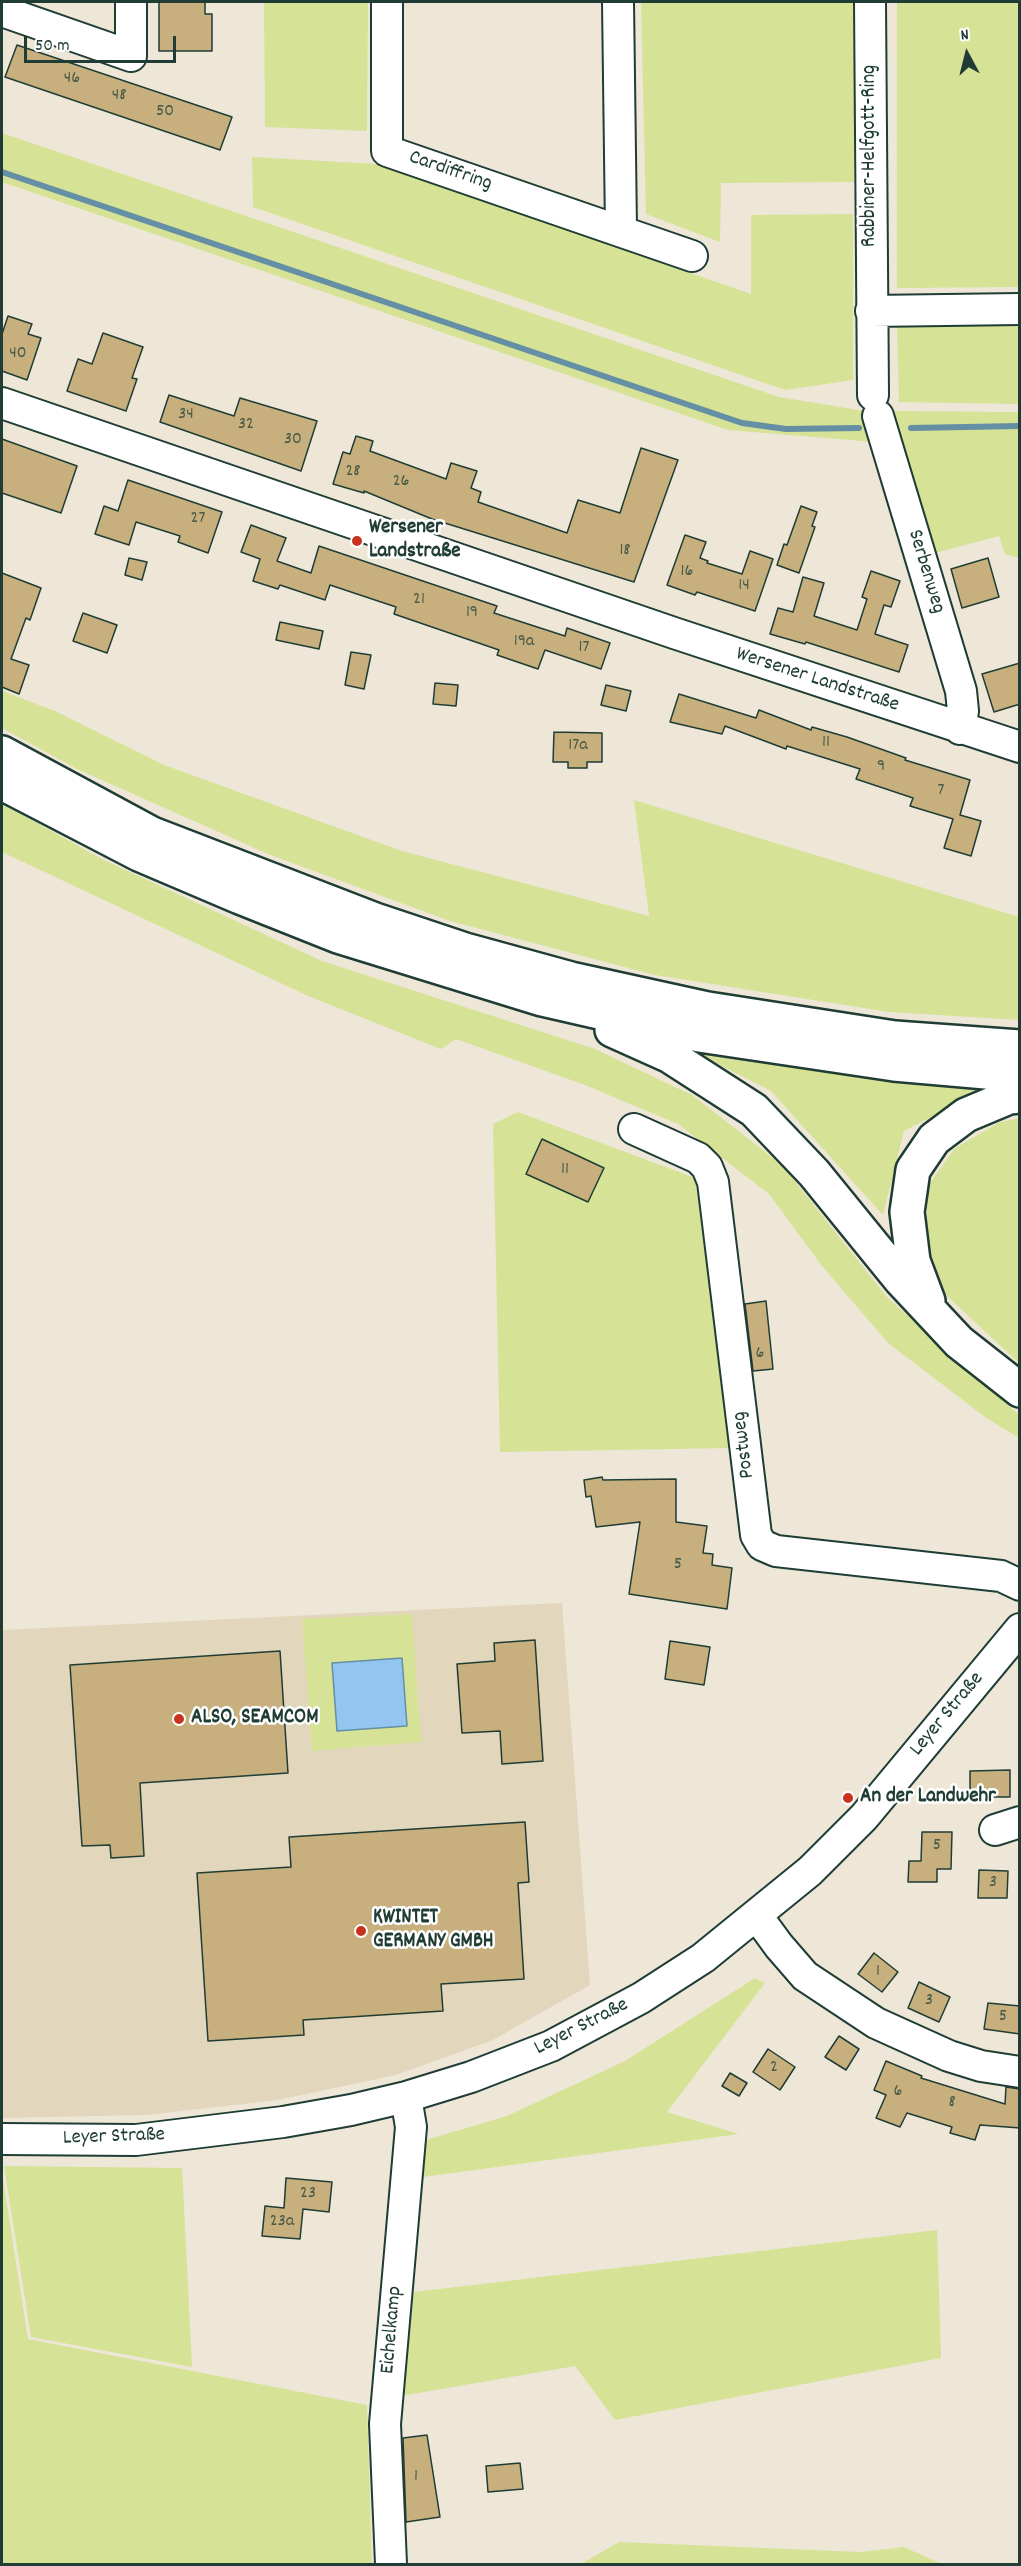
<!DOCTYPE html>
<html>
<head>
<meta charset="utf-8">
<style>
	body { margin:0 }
	#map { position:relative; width:1021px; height:2566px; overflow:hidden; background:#eee7d8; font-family:Dekko,sans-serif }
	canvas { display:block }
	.frame { position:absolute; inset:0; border:3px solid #1f3d34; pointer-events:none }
	.north { position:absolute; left:937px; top:24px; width:60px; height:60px; -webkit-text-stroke:4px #fff; paint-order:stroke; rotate:353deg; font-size:16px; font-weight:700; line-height:24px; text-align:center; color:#1f3d34 }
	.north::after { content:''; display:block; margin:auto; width:21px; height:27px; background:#1f3d34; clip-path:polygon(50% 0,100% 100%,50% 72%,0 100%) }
	.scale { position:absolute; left:24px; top:36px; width:152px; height:27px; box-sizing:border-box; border:3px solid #1f3d34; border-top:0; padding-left:8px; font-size:18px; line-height:21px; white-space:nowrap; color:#1f3d34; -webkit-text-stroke:4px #fff; paint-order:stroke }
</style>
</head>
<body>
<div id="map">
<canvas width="1021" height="2566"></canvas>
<div class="frame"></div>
<div class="north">N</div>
<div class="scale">50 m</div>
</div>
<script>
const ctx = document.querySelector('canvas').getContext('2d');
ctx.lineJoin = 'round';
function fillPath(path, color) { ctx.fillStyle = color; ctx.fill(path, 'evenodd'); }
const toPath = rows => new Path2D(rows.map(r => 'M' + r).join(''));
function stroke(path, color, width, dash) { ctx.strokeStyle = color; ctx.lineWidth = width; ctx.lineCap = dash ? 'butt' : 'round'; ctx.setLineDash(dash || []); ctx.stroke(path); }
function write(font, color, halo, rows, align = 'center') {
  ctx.font = font + ' Dekko,sans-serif'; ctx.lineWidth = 5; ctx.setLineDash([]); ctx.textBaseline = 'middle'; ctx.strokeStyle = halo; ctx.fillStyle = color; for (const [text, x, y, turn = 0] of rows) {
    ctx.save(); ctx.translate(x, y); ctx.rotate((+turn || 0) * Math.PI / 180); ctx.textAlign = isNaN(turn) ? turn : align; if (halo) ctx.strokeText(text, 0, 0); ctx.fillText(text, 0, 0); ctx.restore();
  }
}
fillPath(toPath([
	[562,1603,590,1985,493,2040,396,2075,278,2100,147,2115,2,2118,2,1630]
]), '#e2d6bd');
fillPath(toPath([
	[264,2,368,2,367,131,265,127],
	[641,2,854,2,854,182,721,183,720,242,646,214],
	[897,2,1019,2,1019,287,897,288],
	[2,133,779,397,865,411,874,442,728,430,2,182],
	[252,157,377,164,751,294,751,215,853,214,853,380,785,390,253,207],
	[897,325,1019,325,1019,404,899,402],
	[892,411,1019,412,1019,558,1005,554,999,536,935,553],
	[2,691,55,711,164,765,402,851,649,916,634,800,1019,917,1019,1020,889,1012,655,975,450,921,268,854,77,769,2,728],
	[2,804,104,860,322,961,595,1049,692,1095,782,1165,887,1297,1019,1415,1019,1438,985,1417,888,1343,822,1266,769,1194,678,1124,585,1085,456,1039,441,1049,306,995,2,852],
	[696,1053,985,1090,904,1131,883,1215,771,1091],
	[518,1112,695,1178,731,1448,500,1452,493,1124],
	[1019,1118,1019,1363,946,1295,926,1240,928,1186,954,1149,998,1123],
	[412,1614,421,1742,312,1751,302,1619],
	[755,1978,765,1983,667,2112,739,2134,423,2177,426,2140,507,2116,625,2061],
	[4,2166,182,2168,192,2367,31,2337],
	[2,2173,28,2339,367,2405,372,2564,2,2564],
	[937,2230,941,2358,615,2420,575,2366,401,2396,414,2292],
	[619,2542,861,2552,904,2547,942,2564,581,2564]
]), '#d6e295');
const water = toPath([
	[402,1658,407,1726,337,1731,332,1663,402,1658]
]);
fillPath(water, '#92c5ef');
stroke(water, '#648fa4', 1.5);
stroke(toPath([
	[2,172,742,423,786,429,859,428],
	[911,428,1020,426]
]), '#648fa4', 6);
const building = toPath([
	[159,2,205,2,205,14,212,14,212,51,159,51,159,2],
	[17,45,232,117,220,150,5,77,17,45],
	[8,316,32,324,28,334,41,338,27,380,2,371,2,334,8,316],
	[103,333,143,347,132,378,137,379,126,411,67,391,78,359,92,364,103,333],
	[169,395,234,416,240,398,317,421,301,471,160,422,169,395],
	[356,436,373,441,370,451,446,479,451,463,477,471,471,488,481,492,478,502,567,533,578,500,620,513,641,448,678,460,634,582,432,519,364,491,364,493,333,484,343,452,350,454,356,436],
	[2,439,77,466,61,513,2,493,2,439],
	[128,480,222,512,208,553,178,542,180,536,136,522,129,545,95,534,104,506,118,511,128,480],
	[801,506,817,512,812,526,815,527,799,573,777,565,784,544,787,545,801,506],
	[251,525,286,538,277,561,311,573,319,546,497,606,494,613,565,636,567,628,610,643,601,669,545,650,538,669,497,655,499,650,394,614,396,607,330,585,325,600,280,585,278,589,253,581,260,559,241,552,251,525],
	[685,535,706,542,700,558,708,561,707,563,742,574,750,551,773,559,755,611,697,592,695,595,667,585,685,535],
	[129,558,147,562,142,580,125,575,129,558],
	[988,558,999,597,962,608,951,569,988,558],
	[871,571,900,581,891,607,884,605,875,634,908,645,899,672,806,642,805,644,770,634,778,608,793,612,803,577,824,583,814,616,857,630,867,599,862,597,871,571],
	[2,573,41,588,30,620,26,618,11,659,29,665,19,694,2,687,2,573],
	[83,613,117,625,107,653,73,641,83,613],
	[280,622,323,631,319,649,276,640,280,622],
	[351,652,371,655,364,689,345,685,351,652],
	[1020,663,1020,704,994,712,982,674,1020,663],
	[435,683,458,685,456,706,433,704,435,683],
	[606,685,631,691,626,711,601,705,606,685],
	[679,694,756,718,759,710,811,730,812,727,847,737,906,758,905,760,970,780,960,815,981,821,971,856,944,848,953,819,910,806,913,798,856,779,860,769,787,746,786,749,725,726,722,734,670,722,679,694],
	[554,732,602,733,602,762,587,762,587,768,568,768,568,762,553,762,554,732],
	[542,1139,604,1168,588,1202,526,1174,542,1139],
	[766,1301,773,1369,753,1371,745,1304,766,1301],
	[602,1477,603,1480,676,1479,676,1522,707,1526,703,1553,713,1554,712,1565,732,1568,727,1609,629,1594,640,1522,596,1527,591,1496,586,1497,584,1480,602,1477],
	[535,1640,543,1761,502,1764,500,1731,462,1733,457,1664,495,1661,494,1643,535,1640],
	[670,1641,710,1647,704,1685,665,1679,670,1641],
	[280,1651,288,1773,140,1783,144,1856,111,1858,110,1845,82,1846,70,1665,280,1651],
	[1010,1770,1010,1797,970,1797,970,1771,1010,1770],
	[525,1822,529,1882,518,1883,524,1979,441,1984,443,2011,303,2020,304,2035,208,2041,197,1873,291,1867,289,1837,525,1822],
	[922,1832,952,1832,951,1869,937,1869,937,1882,908,1882,909,1861,921,1861,922,1832],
	[979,1870,1008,1871,1007,1898,978,1898,979,1870],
	[874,1953,898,1972,882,1992,858,1974,874,1953],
	[919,1982,950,1997,939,2022,908,2008,919,1982],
	[988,2003,1020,2006,1020,2034,984,2029,988,2003],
	[839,2036,859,2049,846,2070,825,2057,839,2036],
	[768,2049,795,2067,780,2090,753,2072,768,2049],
	[886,2061,922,2076,921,2078,1005,2104,1006,2087,1020,2089,1020,2128,980,2125,975,2140,950,2133,952,2127,907,2113,900,2127,876,2118,886,2095,874,2090,886,2061],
	[730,2073,747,2083,739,2096,722,2086,730,2073],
	[286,2178,332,2182,329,2212,303,2209,300,2239,262,2236,265,2206,284,2208,286,2178],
	[427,2435,440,2517,406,2522,403,2438,427,2435],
	[520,2463,523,2489,488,2492,486,2466,520,2463]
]);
fillPath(building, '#c7af7e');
stroke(building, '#1f3d34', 1.5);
const minor = toPath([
	[387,2,387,151,692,256],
	[618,2,621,230],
	[870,2,873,395],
	[2,11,131,56,131,2],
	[871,311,1020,309],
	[2,403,674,633,1020,747],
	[878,416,961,691,963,711,960,729],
	[634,1129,698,1158,707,1167,713,1182,756,1535,762,1545,776,1551,1001,1576,1020,1585],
	[995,1830,1020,1822],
	[757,1916,779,1946,805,1976,876,2023,949,2056,981,2066,1020,2072],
	[2,2139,136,2140,283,2122,351,2110,406,2097,471,2077,551,2046,641,1998,703,1958,810,1871,864,1817,1020,1629],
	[391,2564,385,2424,411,2127,406,2097]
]);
const highway = toPath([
	[2,753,152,834,375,920,465,950,571,979,708,1009,895,1038,1020,1047],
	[2,783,139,854,240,897,338,936,542,999,699,1035,894,1064,1020,1075],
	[612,1030,670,1056,754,1110,814,1173,901,1280,959,1342,1020,1390],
	[928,1301,913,1261,907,1212,913,1170,934,1139,966,1115,1009,1097,1020,1096]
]);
stroke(minor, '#1f3d34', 34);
stroke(highway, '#1f3d34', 38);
stroke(minor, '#fff', 30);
stroke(highway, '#fff', 33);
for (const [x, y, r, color] of [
	[357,541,6,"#c8321e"],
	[179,1719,6,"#c8321e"],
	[848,1798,6,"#c8321e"],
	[361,1931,6,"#c8321e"]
]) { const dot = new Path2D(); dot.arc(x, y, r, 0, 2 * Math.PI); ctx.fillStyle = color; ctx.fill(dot); stroke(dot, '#fff', 2); }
write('18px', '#495a46', null, [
	["46",72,80],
	["48",119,97],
	["50",165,113],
	["40",18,355],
	["34",186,416],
	["32",246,426],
	["30",293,441],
	["28",353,473],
	["26",401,483],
	["27",198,520],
	["18",625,552],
	["16",687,573],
	["14",744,587],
	["21",419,601],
	["19",472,614],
	["19a",524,643],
	["17",584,649],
	["11",826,744],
	["17a",578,747],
	["9",881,768],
	["7",941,792],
	["11",565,1171],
	["6",760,1355],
	["5",678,1566],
	["5",937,1847],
	["3",993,1884],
	["1",878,1973],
	["3",929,2002],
	["5",1003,2018],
	["2",774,2069],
	["6",898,2093],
	["8",952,2104],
	["23",308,2195],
	["23a",282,2223],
	["1",416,2478]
]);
write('21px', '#1f3d34', '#fff', [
	["Rabbiner-Helfgott-Ring",871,156,-90],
	["Cardiffring",450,172,19],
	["Serbenweg",925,572,73],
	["Wersener Landstraße",817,681,18],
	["Postweg",745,1445,-97],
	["Leyer Straße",948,1715,-50],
	["Leyer Straße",582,2028,-27],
	["Leyer Straße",114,2138,-2],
	["Eichelkamp",393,2330,-85]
]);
write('bold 21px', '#1f3d34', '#fff', [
	["Wersener",369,529],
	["Landstraße",369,553],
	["ALSO, SEAMCOM",191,1719],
	["An der Landwehr",860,1798],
	["KWINTET",373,1919],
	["GERMANY GMBH",373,1943]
], 'left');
</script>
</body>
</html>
